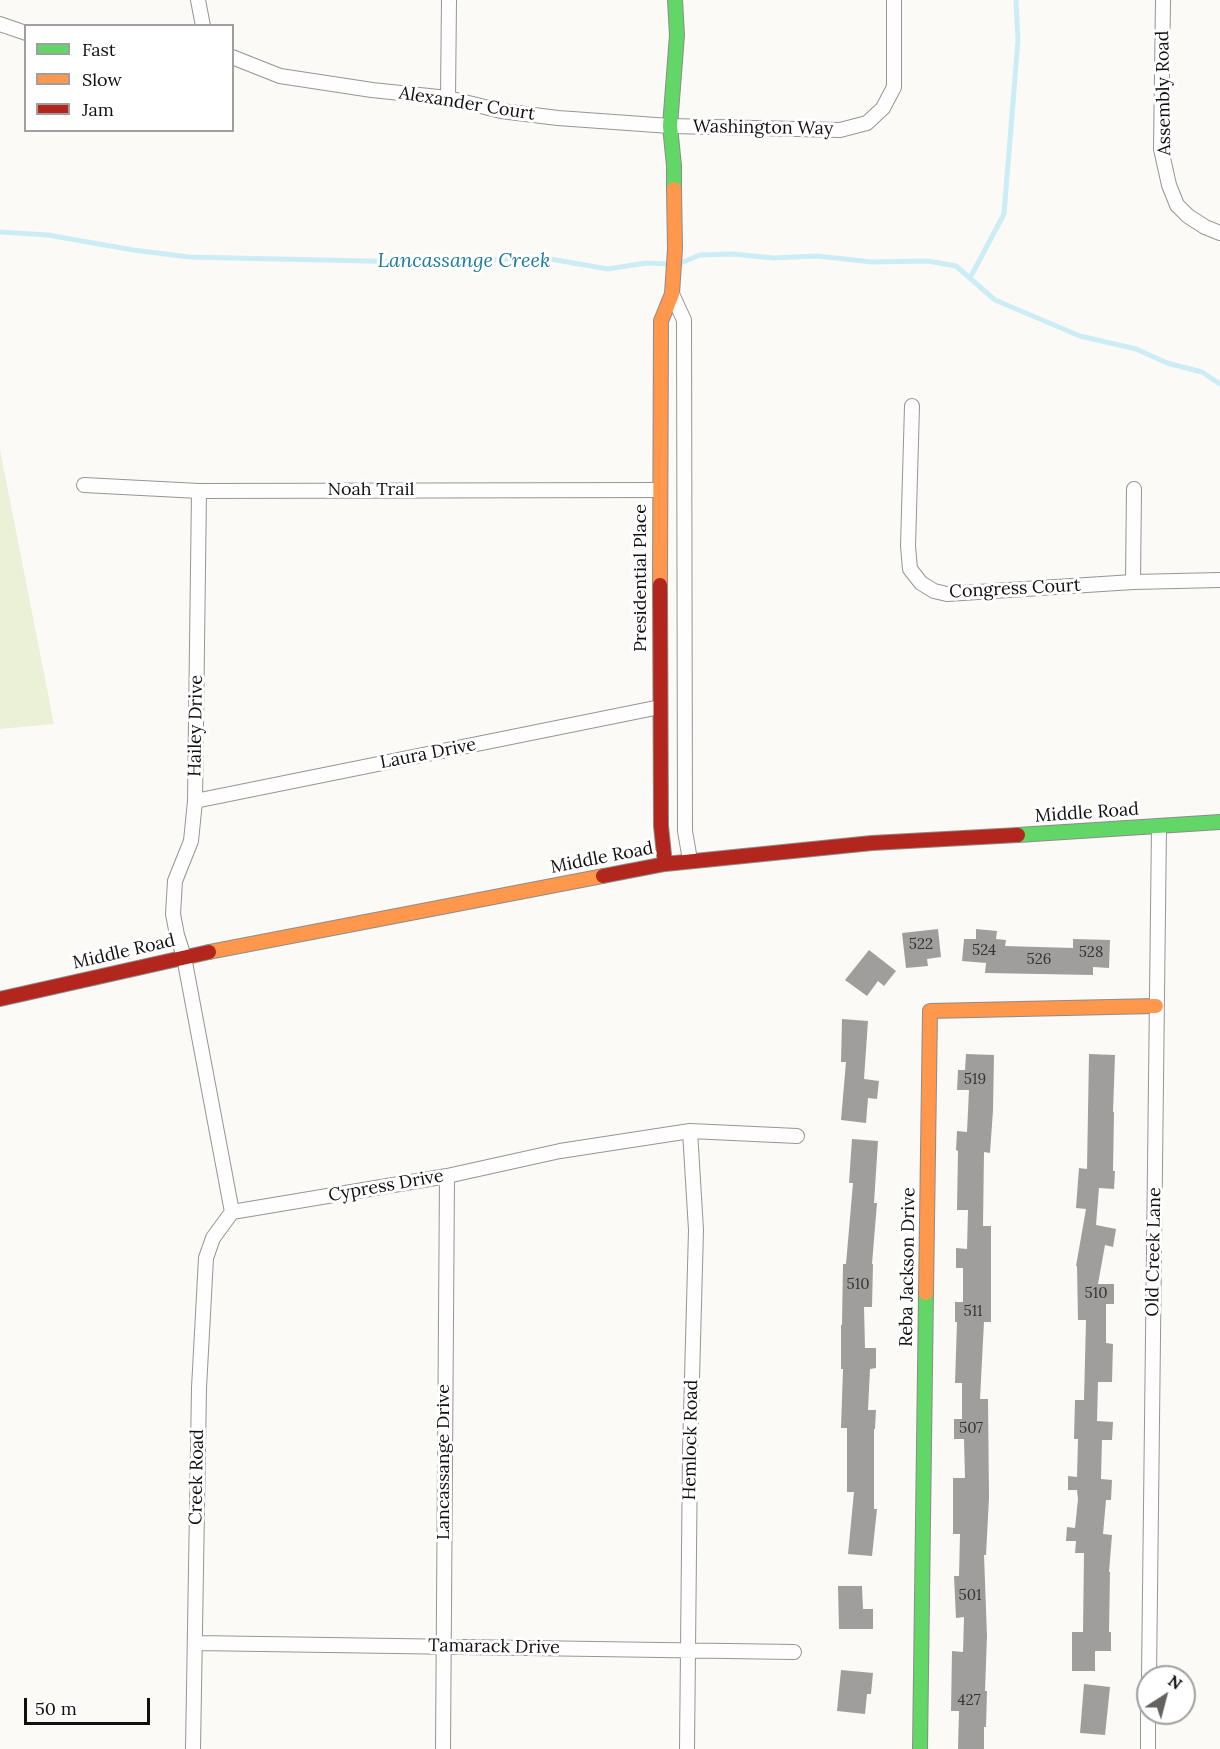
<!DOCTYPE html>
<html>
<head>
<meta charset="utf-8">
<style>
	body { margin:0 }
	#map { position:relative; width:1220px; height:1749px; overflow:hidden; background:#fcfaf7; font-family:Lora,serif }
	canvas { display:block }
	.legend { position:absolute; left:24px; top:24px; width:210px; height:108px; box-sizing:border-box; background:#fff; border:2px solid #9f9f9f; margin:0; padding:8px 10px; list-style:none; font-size:18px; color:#101010 }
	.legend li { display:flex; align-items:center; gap:12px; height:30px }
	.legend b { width:30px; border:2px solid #9f9f9f }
	.north { position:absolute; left:1136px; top:1665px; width:60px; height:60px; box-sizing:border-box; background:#fff; border:2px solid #9f9f9f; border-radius:50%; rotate:36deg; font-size:16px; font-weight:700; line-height:24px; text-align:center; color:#101010 }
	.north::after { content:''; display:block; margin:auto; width:21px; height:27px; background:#636261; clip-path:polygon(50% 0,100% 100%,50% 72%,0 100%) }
	.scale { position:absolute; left:24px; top:1698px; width:126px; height:27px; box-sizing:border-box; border:3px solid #101010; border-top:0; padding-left:8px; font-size:18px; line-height:21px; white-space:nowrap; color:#101010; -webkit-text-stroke:4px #fff; paint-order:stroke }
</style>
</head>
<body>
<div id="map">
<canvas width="1220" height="1749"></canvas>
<ul class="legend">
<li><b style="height:8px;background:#63d668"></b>Fast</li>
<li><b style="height:8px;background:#ff974d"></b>Slow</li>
<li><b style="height:8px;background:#b3261e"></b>Jam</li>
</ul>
<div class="north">N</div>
<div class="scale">50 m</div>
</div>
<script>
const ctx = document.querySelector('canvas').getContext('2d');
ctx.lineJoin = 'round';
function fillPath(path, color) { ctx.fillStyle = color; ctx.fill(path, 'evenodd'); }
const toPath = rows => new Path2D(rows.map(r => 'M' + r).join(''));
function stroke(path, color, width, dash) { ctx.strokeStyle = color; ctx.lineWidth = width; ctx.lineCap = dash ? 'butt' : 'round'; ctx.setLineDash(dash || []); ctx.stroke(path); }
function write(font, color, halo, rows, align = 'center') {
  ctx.font = font + ' Lora,serif'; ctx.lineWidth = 6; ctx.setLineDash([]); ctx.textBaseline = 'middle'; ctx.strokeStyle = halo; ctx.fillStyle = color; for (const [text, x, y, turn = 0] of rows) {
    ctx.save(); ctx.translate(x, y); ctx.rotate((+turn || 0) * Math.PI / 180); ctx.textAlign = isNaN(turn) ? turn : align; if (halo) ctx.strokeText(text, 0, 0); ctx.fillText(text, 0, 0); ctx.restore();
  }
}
fillPath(toPath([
	[0,450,54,724,0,729]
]), '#eaf1d7');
stroke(toPath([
	[0,232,48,235,133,250,189,257,412,262,544,258,608,269,646,263,669,264],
	[678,264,700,255,733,254,773,258,817,256,872,262,928,261,956,266,995,300,1080,336,1136,349,1167,363,1202,372,1220,384],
	[970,278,1004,214,1018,40,1016,0]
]), '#cdedf6', 5);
fillPath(toPath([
	[938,929,941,957,927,959,928,966,906,968,902,933],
	[976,929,997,931,996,939,1006,940,1005,946,1073,948,1073,939,1110,940,1109,968,1093,967,1093,975,985,973,986,963,962,961,964,939,976,939],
	[869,950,896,971,884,986,878,981,867,996,845,980],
	[842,1019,868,1021,864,1079,879,1081,877,1099,868,1098,866,1123,841,1120,846,1062,841,1062],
	[966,1054,994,1055,993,1110,990,1153,984,1152,983,1226,991,1226,991,1322,984,1322,980,1399,988,1399,989,1498,986,1555,984,1555,987,1636,985,1691,987,1691,986,1727,984,1727,984,1749,958,1749,959,1711,951,1711,952,1651,963,1652,964,1617,956,1618,954,1576,959,1576,960,1534,953,1534,953,1478,965,1478,964,1439,954,1439,954,1419,962,1419,962,1383,955,1383,957,1322,955,1322,955,1302,963,1302,963,1268,956,1268,956,1248,967,1249,968,1210,957,1210,958,1151,956,1150,957,1131,967,1132,969,1090,957,1090,958,1070,965,1070],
	[1089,1054,1115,1055,1113,1112,1114,1112,1113,1171,1115,1171,1114,1189,1099,1188,1096,1225,1116,1229,1113,1247,1105,1245,1098,1284,1114,1284,1114,1304,1106,1304,1106,1343,1113,1344,1112,1382,1098,1382,1097,1421,1113,1422,1112,1440,1102,1440,1101,1479,1112,1480,1111,1500,1106,1500,1103,1534,1112,1535,1109,1572,1110,1572,1109,1632,1111,1632,1111,1651,1095,1651,1095,1671,1072,1671,1072,1632,1083,1632,1084,1553,1075,1553,1076,1541,1066,1541,1067,1527,1075,1528,1078,1499,1077,1490,1068,1490,1068,1476,1077,1477,1078,1439,1074,1439,1075,1400,1084,1400,1086,1320,1078,1320,1077,1266,1076,1266,1086,1209,1076,1208,1079,1168,1087,1169],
	[852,1139,878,1141,874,1203,877,1203,872,1264,873,1264,872,1307,864,1307,865,1348,876,1348,876,1368,870,1369,868,1410,876,1410,875,1429,874,1429,874,1509,877,1509,872,1556,848,1554,854,1492,847,1492,847,1428,841,1428,843,1369,841,1369,841,1325,842,1325,843,1264,846,1264,853,1183,849,1183],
	[838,1586,862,1586,863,1609,873,1609,873,1629,839,1629],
	[841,1670,873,1673,871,1694,867,1694,865,1714,837,1711],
	[1084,1684,1110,1687,1105,1735,1080,1733]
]), '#a09e9c');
const street = toPath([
	[198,0,203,26],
	[1163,0,1161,149,1169,185,1177,205,1188,216,1205,227,1220,233],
	[0,24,26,33],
	[232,57,280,76,372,90,448,98,501,111,558,118,670,126,840,130,867,123,883,108,894,87,894,0],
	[448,98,449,0],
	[672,294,684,320,685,831,690,860],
	[912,406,908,546,910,569,921,583,934,591,947,594,1133,582,1220,580],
	[84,485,199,491,658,490],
	[199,491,195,801,191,841,175,881,173,914,177,935,184,957,232,1212],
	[1133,582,1134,489],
	[195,801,660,707],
	[232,1212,447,1176,560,1151,690,1131,797,1136],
	[195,1643,794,1652],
	[1149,1677,1159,826],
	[193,1749,199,1388,206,1258,213,1238,232,1212],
	[443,1749,447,1176],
	[687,1749,690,1452,696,1230,690,1131],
	[1148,1749,1148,1713]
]);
const fast = toPath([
	[674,189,674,166,670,126,677,35,675,0],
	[1018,835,1220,822],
	[920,1749,926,1293]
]);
const slow = toPath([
	[660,585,661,321,672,294,675,248,674,189],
	[209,952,603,876],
	[926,1293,930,1011,1156,1006]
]);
const jam = toPath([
	[660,585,661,826,665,864],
	[603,876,665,864,872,843,1018,835],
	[0,999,209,952]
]);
stroke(street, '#969594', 16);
stroke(fast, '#8d8c8b', 16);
stroke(slow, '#8d8c8b', 16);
stroke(jam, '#8d8c8b', 16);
stroke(street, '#fffefe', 14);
stroke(fast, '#63d668', 14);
stroke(slow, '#ff974d', 14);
stroke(jam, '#b3261e', 14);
write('15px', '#343433', null, [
	["522",921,945],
	["524",984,951],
	["528",1091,953],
	["526",1039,960],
	["519",975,1080],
	["510",858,1285],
	["510",1096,1294],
	["511",973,1312],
	["507",971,1429],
	["501",970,1596],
	["427",969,1701]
]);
write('18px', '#101010', '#fff', [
	["Assembly Road",1164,93,-91],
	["Alexander Court",467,104,9],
	["Washington Way",763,128,1],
	["Noah Trail",371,490],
	["Presidential Place",641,578,-90],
	["Congress Court",1015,589,-3],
	["Hailey Drive",196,726,-89],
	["Laura Drive",428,754,-11],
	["Middle Road",1087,813,-4],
	["Middle Road",602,858,-11],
	["Middle Road",124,952,-13],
	["Cypress Drive",386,1186,-10],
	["Old Creek Lane",1154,1252,-89],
	["Reba Jackson Drive",908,1267,-89],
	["Hemlock Road",691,1440,-89],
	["Lancassange Drive",444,1462,-90],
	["Creek Road",197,1477,-89],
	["Tamarack Drive",494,1647,1]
]);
write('italic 20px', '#1b7ba1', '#fff', [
	["Lancassange Creek",464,261]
]);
</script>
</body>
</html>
